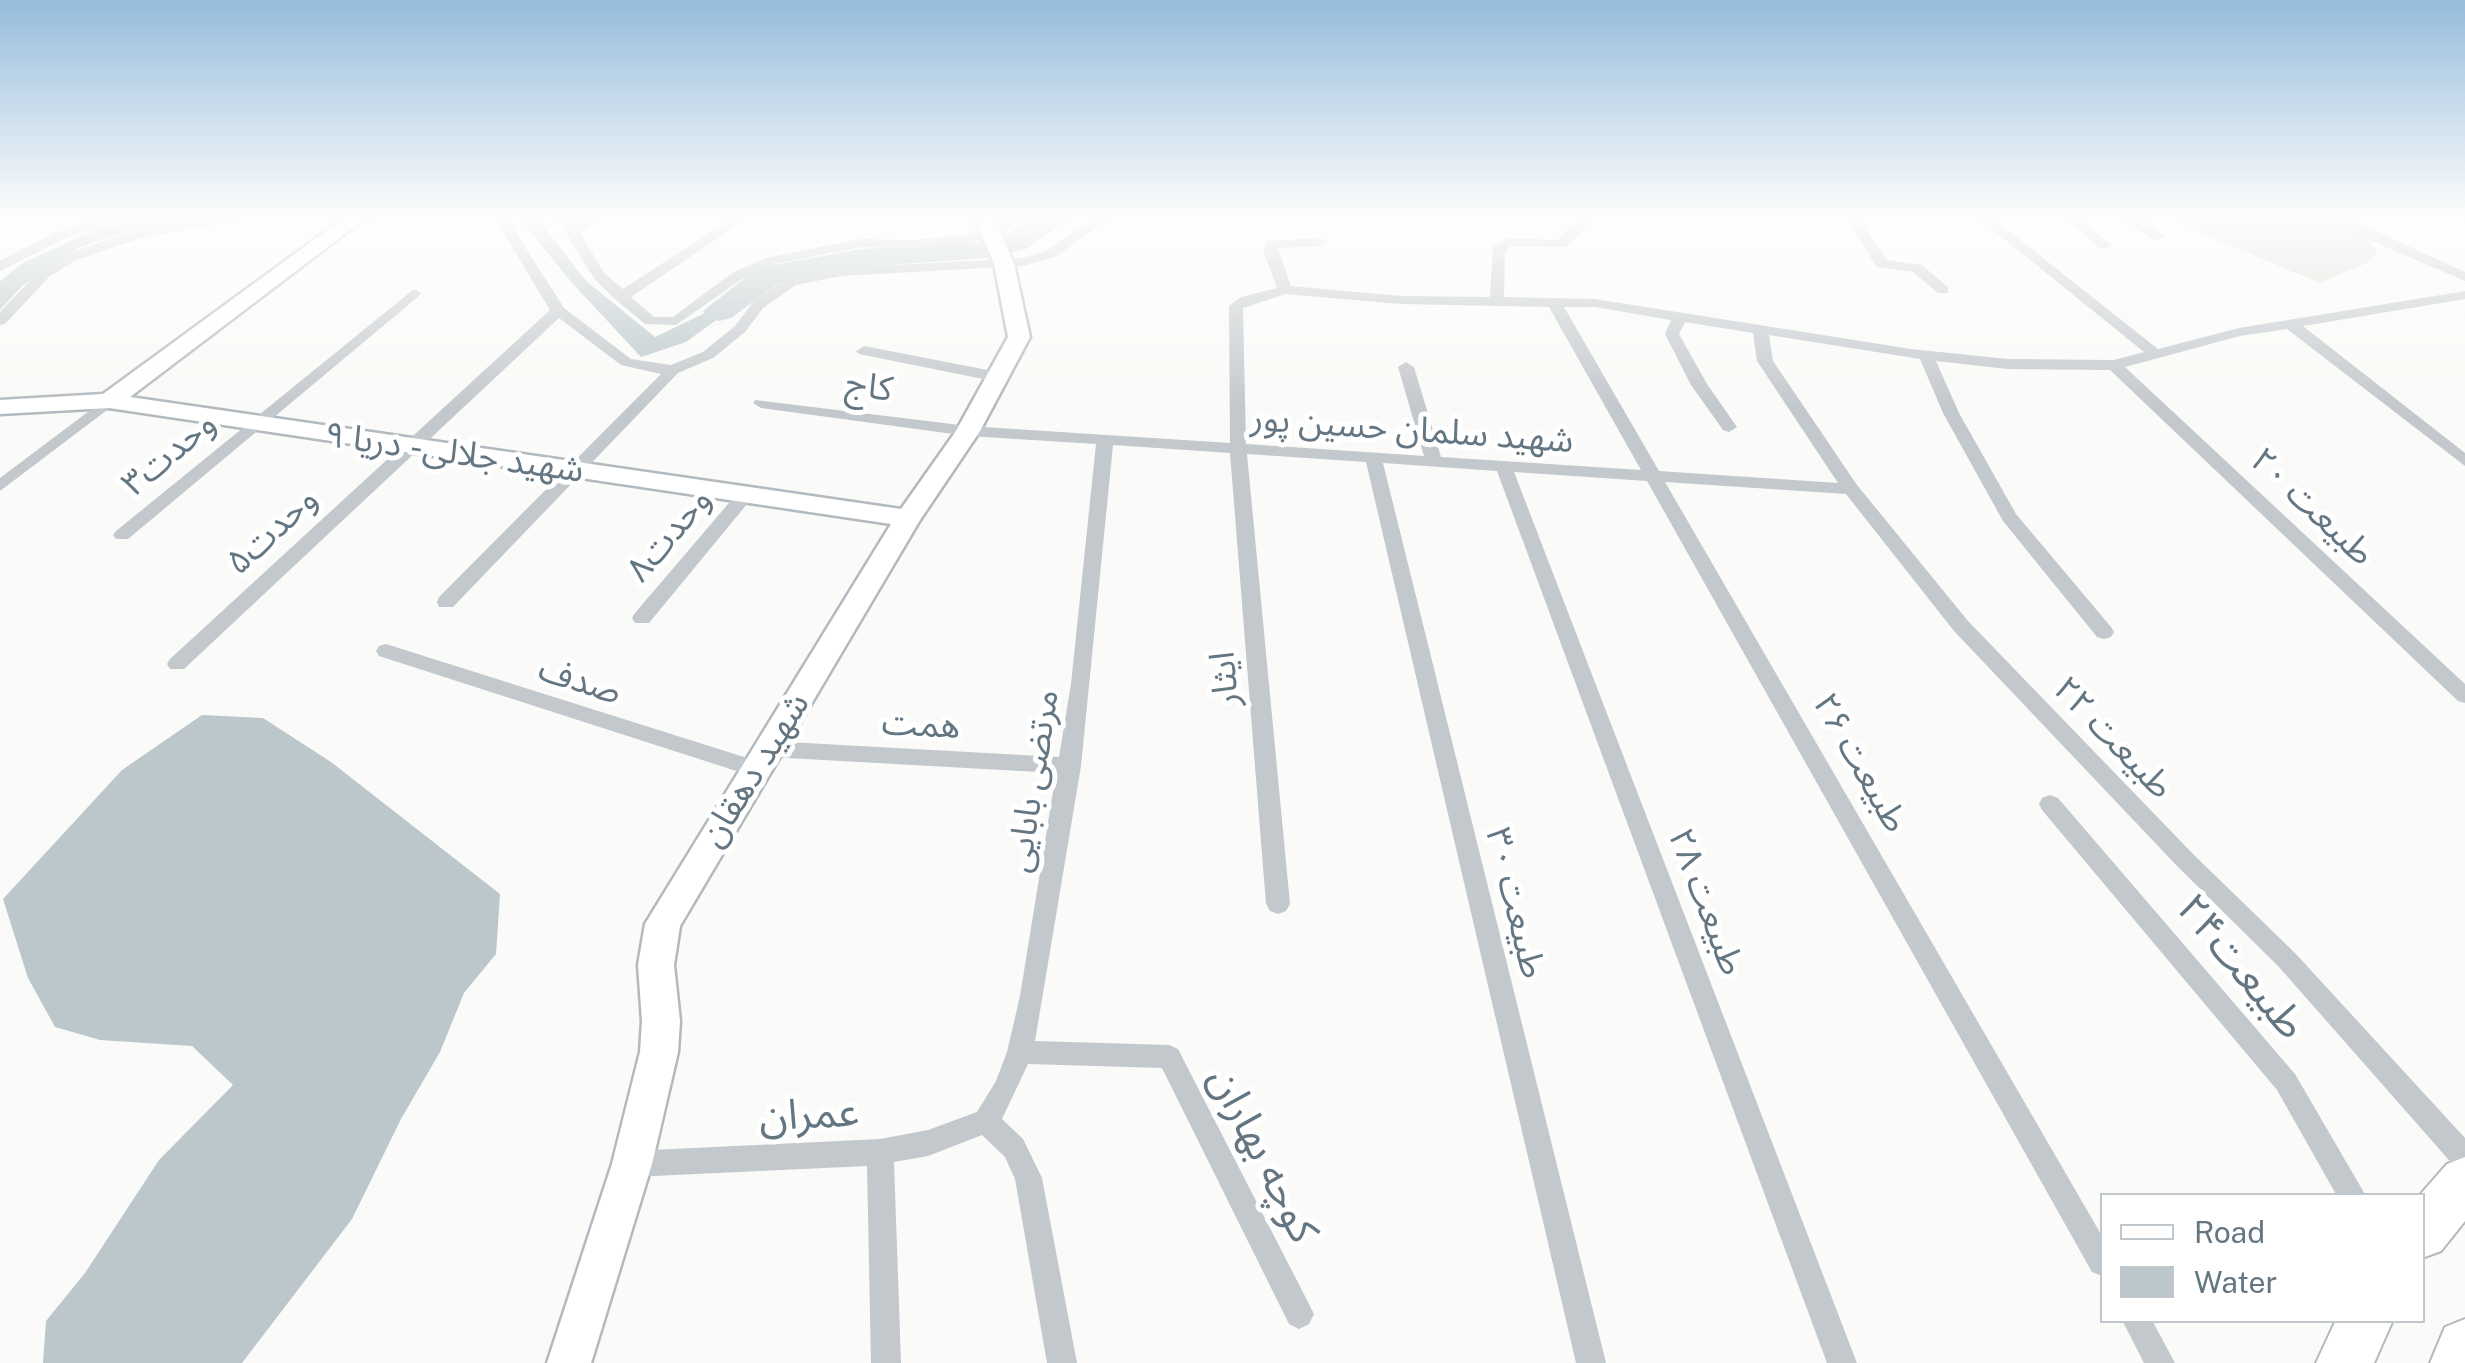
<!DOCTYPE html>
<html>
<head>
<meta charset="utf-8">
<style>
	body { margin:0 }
	#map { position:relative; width:2465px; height:1363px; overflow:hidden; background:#fafaf8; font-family:"Public Sans",sans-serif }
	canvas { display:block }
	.legend { position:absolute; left:2100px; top:1193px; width:325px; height:130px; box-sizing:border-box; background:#fff; border:2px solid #c1c8cd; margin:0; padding:12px 18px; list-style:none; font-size:30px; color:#657683 }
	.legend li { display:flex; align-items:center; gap:20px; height:50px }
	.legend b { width:50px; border:2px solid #c1c8cd }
</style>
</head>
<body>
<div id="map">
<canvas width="2465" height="1363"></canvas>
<ul class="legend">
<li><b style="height:12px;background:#fff"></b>Road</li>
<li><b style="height:28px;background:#bbc7cb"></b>Water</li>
</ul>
</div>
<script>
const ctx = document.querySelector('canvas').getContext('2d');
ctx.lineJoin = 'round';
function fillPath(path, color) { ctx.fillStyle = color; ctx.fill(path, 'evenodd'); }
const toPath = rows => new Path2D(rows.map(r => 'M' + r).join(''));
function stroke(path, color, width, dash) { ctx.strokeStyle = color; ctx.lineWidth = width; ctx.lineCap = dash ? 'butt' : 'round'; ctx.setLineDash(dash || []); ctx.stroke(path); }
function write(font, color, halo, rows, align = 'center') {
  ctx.font = font + ' "Public Sans","Noto Sans Arabic",sans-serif'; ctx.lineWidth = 10; ctx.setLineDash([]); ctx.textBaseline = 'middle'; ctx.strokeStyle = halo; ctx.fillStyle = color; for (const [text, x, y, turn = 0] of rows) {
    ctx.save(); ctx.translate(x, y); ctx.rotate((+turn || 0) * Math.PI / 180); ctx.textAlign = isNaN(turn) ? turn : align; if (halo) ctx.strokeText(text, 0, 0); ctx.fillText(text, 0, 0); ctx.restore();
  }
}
fillPath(toPath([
	[2173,217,2312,217,2358,232,2378,251,2367,263,2320,283,2214,239]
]), '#dadfd7');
fillPath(toPath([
	[146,217,208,217,115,235,78,248,23,285,0,310,0,281,23,263,94,230],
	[518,217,537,217,585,280,655,337,703,314,768,271,771,280,686,342,641,357,573,284],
	[202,715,263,718,331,762,500,894,496,954,464,993,440,1052,401,1119,352,1219,242,1363,43,1363,46,1321,85,1273,159,1160,233,1085,192,1046,100,1040,55,1027,28,978,3,899,122,770]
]), '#bbc7cb');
fillPath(toPath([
	[1035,217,1070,217,1028,248,999,257,861,267,779,283,731,318,719,321,707,318,703,311,758,268,861,249,985,241,1006,234,1035,217]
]), '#bbc7cb');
const secondary = toPath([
	[345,217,367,217,130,397,901,509,956,431,1008,337,994,264,974,217,994,217,1014,264,1030,337,980,431,920,520,680,926,674,965,680,1021,678,1052,652,1164,591,1363,547,1363,612,1164,640,1052,642,1021,638,965,645,924,891,524,109,408,0,414,0,400,103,394,345,217]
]);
const highway = toPath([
	[2465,1157,2465,1221,2441,1251,2422,1258,2422,1196,2419,1196,2447,1164,2465,1157],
	[2465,1319,2465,1363,2430,1363,2445,1327,2465,1319],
	[2336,1320,2393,1320,2374,1363,2316,1363,2336,1320]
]);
stroke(secondary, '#b3babf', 5);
stroke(highway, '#b4b9bd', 4);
fillPath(toPath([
	[106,217,126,217,64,239,0,271,0,261,54,233,106,217],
	[211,217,239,217,232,221,144,237,76,260,49,277,5,324,0,325,0,312,39,271,66,254,136,230,211,217],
	[494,217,506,217,564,308,631,359,671,365,703,352,735,326,753,302,786,279,841,268,1022,258,1045,251,1097,217,1112,217,1055,257,1023,266,841,276,796,285,763,308,745,332,713,358,678,373,453,607,439,607,437,602,439,597,661,374,621,365,559,318,184,669,170,669,167,664,170,659,550,310,494,217],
	[556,217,569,217,575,225,587,217,602,217,580,233,605,274,623,289,734,217,749,217,631,297,654,317,673,317,732,273,766,258,861,239,914,240,963,235,989,230,1009,217,1025,217,998,236,963,243,914,248,861,247,775,264,742,279,676,325,645,324,616,300,595,280,556,217],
	[1581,217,1595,217,1567,247,1511,246,1505,251,1504,297,1595,299,1911,349,2008,359,2114,360,2144,352,1977,217,1991,217,2158,349,2239,328,2465,291,2465,299,2303,326,2465,453,2465,466,2287,329,2240,336,2125,367,2465,684,2465,703,2458,701,2110,370,2008,369,1936,361,1959,413,2016,514,2111,627,2114,632,2111,637,2104,639,2097,637,2003,521,1943,413,1920,359,1769,335,1773,361,1857,485,1968,621,2194,855,2295,953,2465,1138,2465,1171,2455,1167,2279,967,2178,867,1954,631,1846,494,1665,482,2102,1236,2102,1276,2092,1272,1647,481,1514,472,1857,1363,1827,1363,1497,471,1383,463,1606,1363,1576,1363,1366,462,1247,454,1290,904,1286,911,1278,914,1270,911,1266,904,1230,453,1113,445,1081,766,1035,1041,1169,1045,1178,1049,1309,1304,1314,1314,1309,1324,1299,1329,1289,1324,1162,1068,1028,1064,1002,1119,1023,1139,1042,1178,1077,1363,1047,1363,1015,1179,1005,1157,982,1135,928,1156,894,1162,901,1363,871,1363,867,1166,632,1177,622,1173,619,1164,622,1155,632,1151,880,1139,928,1130,977,1112,996,1081,1007,1052,1020,996,1056,773,769,757,762,755,759,749,762,743,769,741,1059,757,1071,684,1096,444,968,436,761,408,753,403,755,400,968,426,1230,443,1229,306,1241,297,1277,288,1263,250,1268,241,1321,238,1328,242,1321,246,1278,248,1291,286,1401,296,1490,297,1493,247,1508,238,1558,240,1581,217],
	[1285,294,1401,304,1549,307,1641,470,1441,457,1414,367,1406,362,1398,367,1424,456,1246,444,1243,308,1285,294],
	[1564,307,1595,307,1671,320,1665,334,1691,385,1723,430,1729,432,1737,427,1707,384,1679,334,1685,322,1753,333,1757,361,1838,483,1659,471,1564,307],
	[1845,217,1857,217,1887,260,1922,265,1948,287,1948,293,1938,293,1913,272,1877,267,1845,217],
	[2065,217,2079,217,2112,246,2100,249,2065,217],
	[2119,217,2135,217,2166,237,2154,240,2119,217],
	[2316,217,2335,217,2364,226,2465,272,2465,281,2316,217],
	[414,289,421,293,419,296,128,539,116,539,113,535,116,531,414,289],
	[864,346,998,372,1006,377,998,382,859,354,856,351,864,346],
	[109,396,117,401,115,404,0,491,0,478,109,396],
	[746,489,755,494,752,498,649,623,635,623,632,618,635,613,740,490,746,489],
	[386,644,763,763,766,769,763,775,755,777,379,656,376,651,379,646,386,644],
	[2050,795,2058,798,2295,1074,2366,1196,2337,1196,2277,1090,2042,810,2039,804,2042,798,2050,795],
	[2122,1320,2152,1320,2175,1363,2144,1363,2122,1320]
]), '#c3c8cc');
fillPath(secondary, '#fff');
fillPath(highway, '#fff');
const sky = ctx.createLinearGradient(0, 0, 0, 408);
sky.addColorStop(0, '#96bcdc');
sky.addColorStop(0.53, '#fdfdfc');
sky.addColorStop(1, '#fdfdfc00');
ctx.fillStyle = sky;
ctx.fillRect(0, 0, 2465, 408);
write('35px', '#657683', '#fff', [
	["کاج",869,387,8],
	["شهید سلمان حسین پور",1412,430,4],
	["شهید جلالی- دریا ۹",454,453,8],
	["وحدت۳",169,454,-40],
	["طبیعت ۲۰",2312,507,43],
	["وحدت۵",272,531,-43],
	["وحدت۸",669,535,-50],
	["ایثار",1225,679,-95],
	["صدف",580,681,18],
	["همت",921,725,3],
	["طبیعت ۲۲",2113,738,46],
	["طبیعت ۲۶",1860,763,60],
	["شهید دهقان",755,770,-58],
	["مرتضی بابایی",1033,781,-81],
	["طبیعت ۲۸",1706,902,69],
	["طبیعت ۳۰",1515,903,76]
]);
write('42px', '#657683', '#fff', [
	["طبیعت۲۴",2241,967,50],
	["عمران",809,1115,-3],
	["کوچه بهاران",1263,1155,63]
]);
</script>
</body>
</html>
